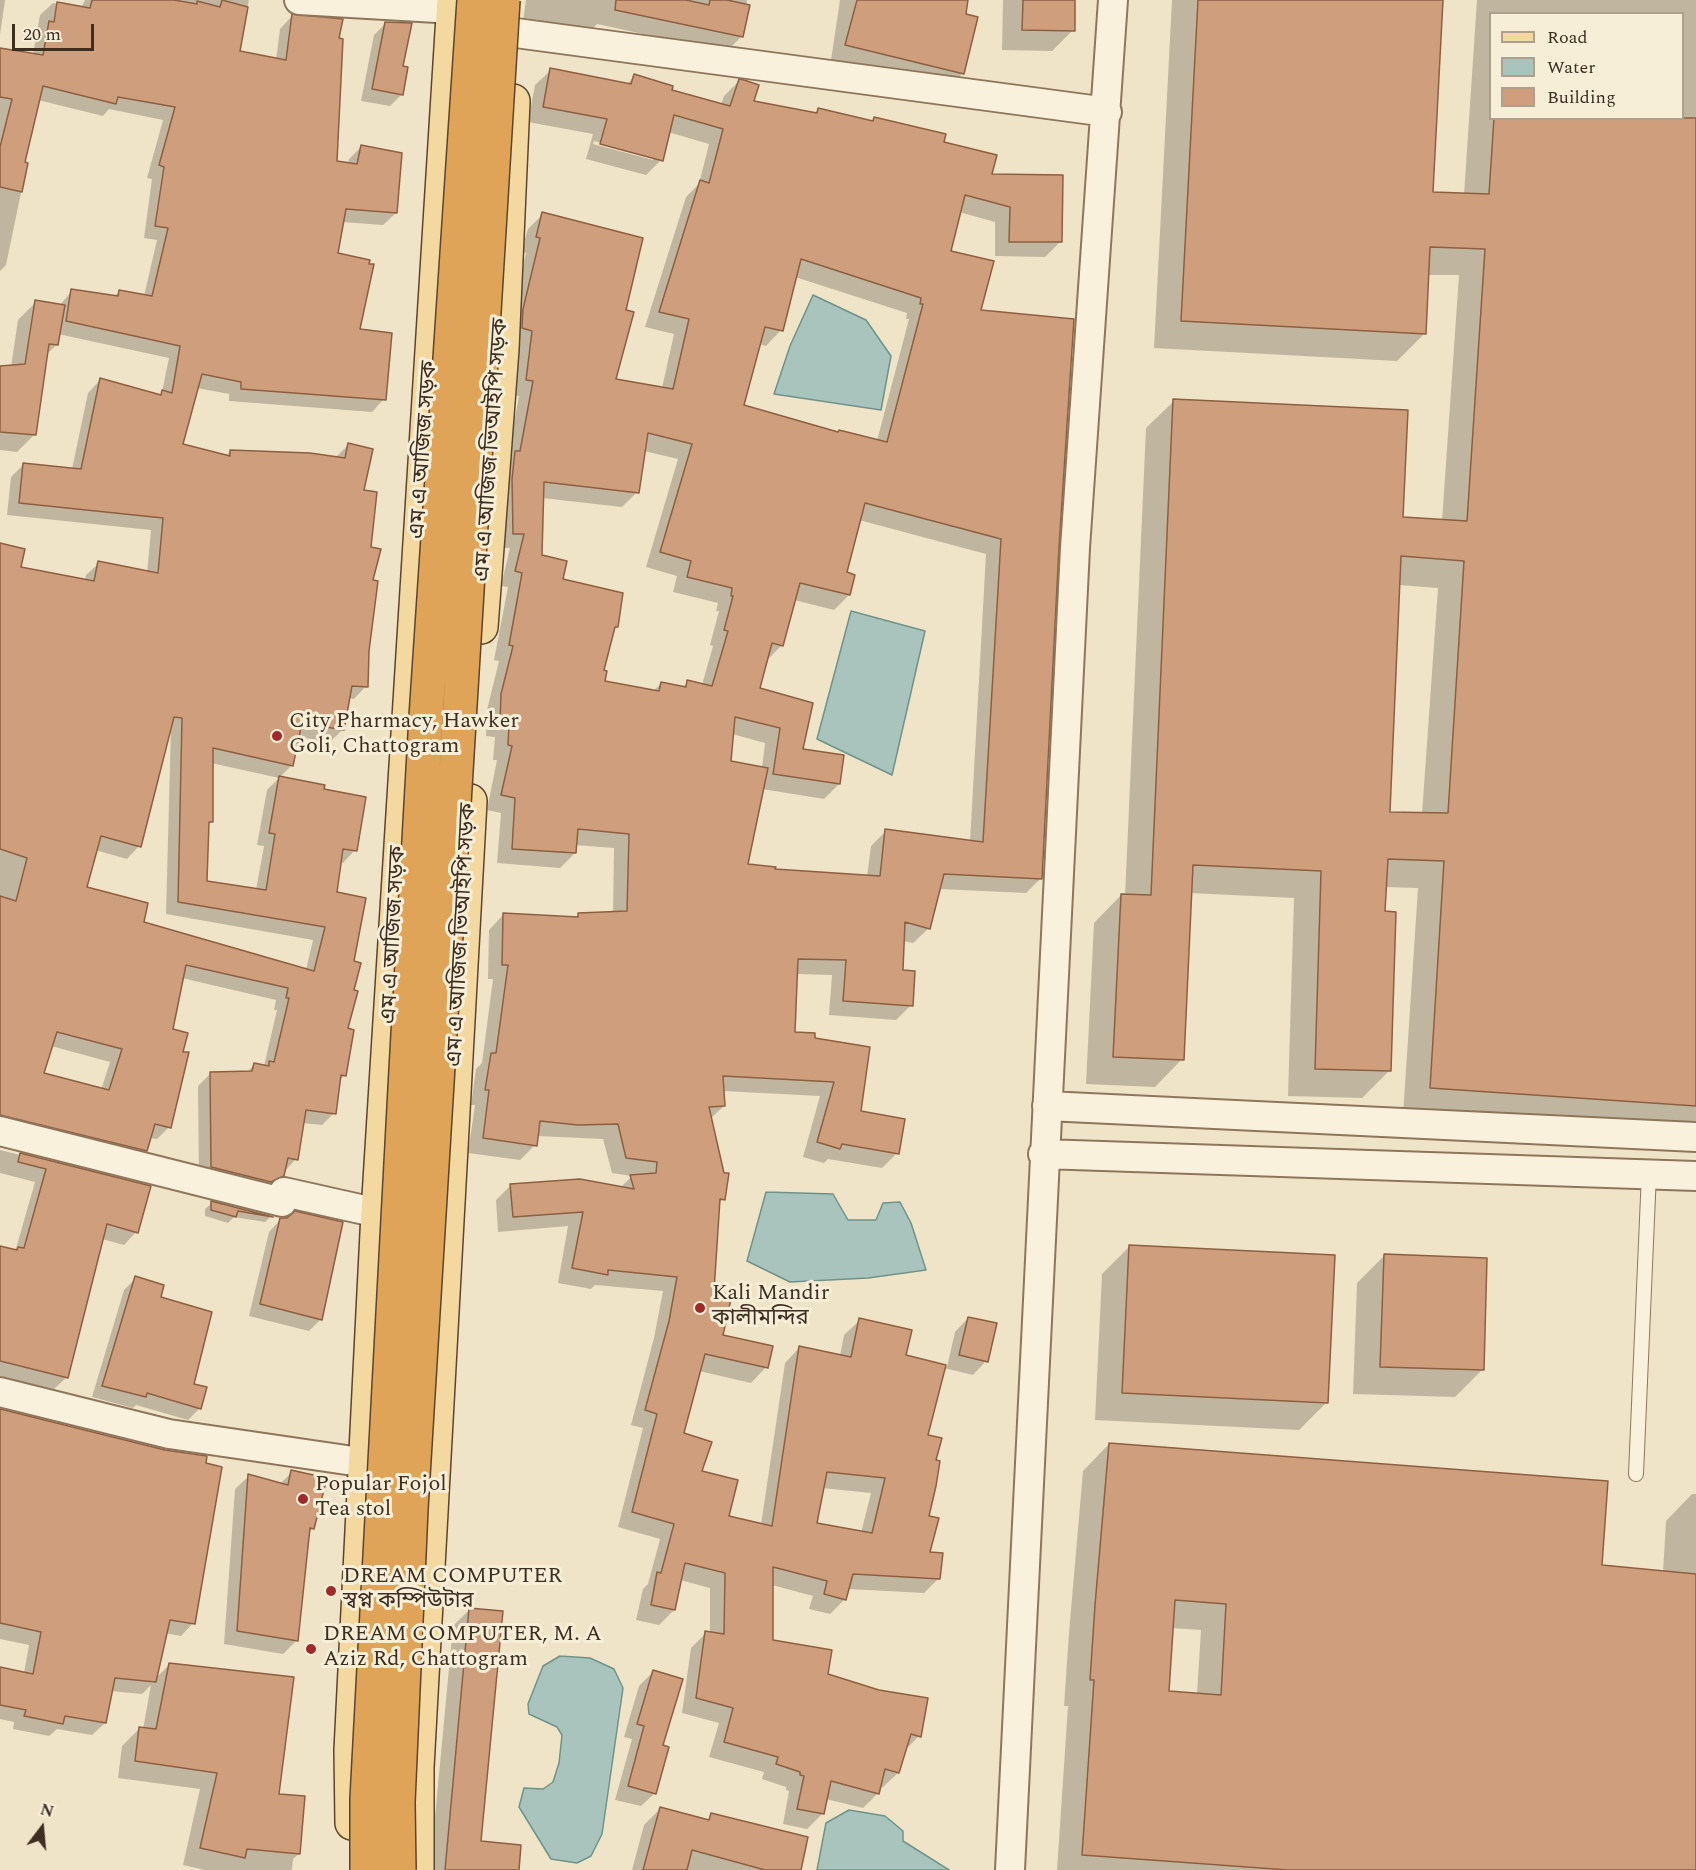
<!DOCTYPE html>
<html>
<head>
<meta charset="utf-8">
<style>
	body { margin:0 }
	#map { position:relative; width:1696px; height:1870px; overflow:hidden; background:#f0e4c8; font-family:Spectral,serif }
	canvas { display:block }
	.legend { position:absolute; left:1489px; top:12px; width:195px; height:108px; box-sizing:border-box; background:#f7eed8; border:2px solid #ada18e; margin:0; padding:8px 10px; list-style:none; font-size:18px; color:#3d2e20 }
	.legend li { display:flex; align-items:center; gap:12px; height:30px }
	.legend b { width:30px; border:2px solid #ada18e }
	.north { position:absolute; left:12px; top:1798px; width:60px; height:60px; -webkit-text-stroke:4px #f7eed8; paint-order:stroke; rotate:16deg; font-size:16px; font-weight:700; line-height:24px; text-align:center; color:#3d2e20 }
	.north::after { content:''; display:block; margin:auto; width:21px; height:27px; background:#3d2e20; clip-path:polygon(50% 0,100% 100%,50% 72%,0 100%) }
	.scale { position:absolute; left:12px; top:24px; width:82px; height:27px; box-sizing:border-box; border:3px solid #3d2e20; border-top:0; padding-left:8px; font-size:18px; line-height:21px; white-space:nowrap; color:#3d2e20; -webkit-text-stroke:4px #f7eed8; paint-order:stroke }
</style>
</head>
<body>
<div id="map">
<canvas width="1696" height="1870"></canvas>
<ul class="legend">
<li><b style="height:8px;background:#f3d9a0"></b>Road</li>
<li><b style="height:16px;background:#a9c4bc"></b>Water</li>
<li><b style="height:16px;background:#cf9f7d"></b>Building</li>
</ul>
<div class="north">N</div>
<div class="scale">20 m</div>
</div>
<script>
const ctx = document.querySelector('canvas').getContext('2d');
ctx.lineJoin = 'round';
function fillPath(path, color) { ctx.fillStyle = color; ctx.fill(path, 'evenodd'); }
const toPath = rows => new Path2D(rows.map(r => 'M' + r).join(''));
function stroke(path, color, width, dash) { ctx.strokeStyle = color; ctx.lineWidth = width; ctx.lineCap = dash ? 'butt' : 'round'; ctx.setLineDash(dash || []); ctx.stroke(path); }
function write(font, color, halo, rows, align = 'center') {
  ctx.font = font + ' Spectral,"Noto Sans Bengali",serif'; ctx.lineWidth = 6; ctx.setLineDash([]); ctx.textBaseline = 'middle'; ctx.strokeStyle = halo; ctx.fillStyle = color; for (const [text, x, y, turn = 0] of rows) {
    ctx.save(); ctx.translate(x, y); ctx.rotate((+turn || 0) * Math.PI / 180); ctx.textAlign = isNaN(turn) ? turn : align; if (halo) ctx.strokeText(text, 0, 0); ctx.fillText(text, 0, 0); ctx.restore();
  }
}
const water = toPath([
	[813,295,866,320,891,356,881,410,774,394,790,346,813,295],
	[851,611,925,631,892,775,817,739,851,611],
	[766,1192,833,1194,848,1220,876,1220,883,1203,900,1202,911,1223,926,1270,868,1278,790,1282,747,1261,766,1192],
	[560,1656,590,1658,614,1669,623,1688,602,1834,591,1856,577,1863,551,1859,519,1807,524,1788,543,1789,553,1782,559,1763,562,1735,557,1727,529,1714,528,1704,543,1666,560,1656],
	[849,1810,885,1816,903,1831,903,1841,949,1870,817,1870,826,1823,849,1810]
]);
fillPath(water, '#a9c4bc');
stroke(water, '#6f938a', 1.5);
fillPath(toPath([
	[0,0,5,0,0,35],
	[85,0,249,0,238,52,276,60,280,29,292,16,338,40,336,163,348,164,349,159,362,146,396,213,383,225,342,222,337,254,359,331,384,399,372,412,229,401,229,394,197,388,181,445,226,456,230,451,335,458,348,445,362,492,370,548,371,581,366,686,354,699,348,698,343,729,330,742,298,737,292,765,279,778,322,790,355,850,343,863,340,862,336,894,352,962,352,991,346,1030,345,1075,339,1081,334,1113,322,1125,302,1123,296,1159,269,1188,199,1179,198,1086,211,1073,246,1073,255,1064,264,1066,277,1010,274,1010,276,1000,182,978,171,1030,169,1127,157,1139,149,1138,146,1150,133,1163,0,1129,0,544,19,568,85,581,86,575,99,563,147,573,151,530,7,515,11,477,24,464,72,469,88,393,100,380,159,396,162,392,169,358,58,334,57,344,46,355,35,434,17,452,0,450,0,367,11,367,18,320,36,302,59,306,72,291,114,297,120,291,144,296,157,240,144,238,152,179,147,178,163,120,109,109,103,116,38,100,23,163,27,164,6,265,0,271,0,49,33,55,40,15,53,3,81,8],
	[171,727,166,914,313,940,306,970,142,923,86,888,95,850,127,859,139,846],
	[211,763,279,778,267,790,257,845,264,846,256,890,206,882,207,826,212,821],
	[51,1046,110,1062,101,1090,43,1074],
	[526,0,747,0,742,36,726,52,597,24,587,34,523,21],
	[840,0,966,0,962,74,941,95,830,67],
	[1003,0,1073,0,1073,30,1052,51,1002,50],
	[1172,0,1442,0,1432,194,1464,195,1477,0,1696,0,1696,1135,1403,1115,1418,888,1385,887,1390,1070,1362,1098,1288,1096,1294,898,1190,893,1182,1059,1155,1087,1086,1084,1094,923,1121,895,1125,896,1146,428,1174,401,1402,518,1442,521,1459,275,1427,275,1425,333,1397,361,1154,348],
	[1490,14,1682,14,1682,118,1490,118],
	[1399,585,1438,588,1422,814,1388,813],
	[386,23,402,68,402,94,390,106,361,101,374,35],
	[551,70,626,85,635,76,670,91,721,105,724,96,739,81,752,103,814,114,818,110,871,122,875,118,942,143,990,176,1061,241,1045,257,995,256,995,222,959,212,949,252,979,312,1057,547,1041,878,1026,893,939,889,929,928,913,943,903,941,902,972,911,1005,896,1020,829,1015,832,975,796,974,793,1033,813,1039,859,1112,897,1153,882,1168,828,1159,824,1163,803,1157,820,1096,723,1091,724,1106,710,1119,723,1199,718,1204,712,1292,721,1336,766,1367,751,1383,699,1371,683,1434,700,1472,727,1517,761,1525,785,1363,800,1347,840,1356,844,1335,860,1320,905,1356,947,1367,955,1332,968,1318,986,1361,973,1375,944,1368,926,1436,934,1462,928,1517,929,1553,939,1578,924,1593,848,1589,845,1599,830,1614,809,1609,813,1596,772,1585,771,1641,919,1736,904,1751,898,1773,882,1788,880,1787,878,1793,863,1808,826,1799,822,1814,807,1829,783,1824,789,1791,786,1790,786,1787,762,1779,764,1772,709,1757,719,1723,682,1713,691,1648,706,1633,710,1633,710,1588,680,1580,674,1610,659,1625,636,1620,643,1589,648,1584,660,1539,618,1527,643,1428,631,1425,654,1338,663,1291,595,1285,591,1289,558,1283,568,1226,498,1232,496,1200,511,1185,620,1188,632,1176,612,1173,603,1139,537,1136,535,1145,520,1160,468,1153,475,1105,471,1105,476,1069,482,1063,493,979,488,979,489,930,504,914,575,918,579,914,613,913,614,848,575,845,575,853,560,868,497,863,501,813,487,810,497,760,493,760,495,737,486,736,487,710,499,661,494,660,508,587,501,586,510,548,498,548,507,460,519,396,512,395,508,325,526,253,521,252,528,229,543,214,624,311,614,380,662,388,674,334,645,327,686,197,699,184,709,144,668,132,661,160,646,175,586,159,593,134,528,122,535,85],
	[594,141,653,156,653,160,593,144],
	[795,277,907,313,906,319,909,319,877,441,837,434,742,406,759,344,766,346,781,330],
	[644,451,678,459,646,567,677,576,673,592,718,603,716,611,719,611,710,645,713,646,702,685,688,682,682,688,661,684,653,691,604,682,602,671,613,631,617,627,561,581,540,556,542,498,622,507,637,492],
	[859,520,986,554,970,842,886,831,871,846,867,877,774,870,746,865,762,789,824,799,839,784,801,750,758,689,766,661,782,645,794,600,834,610,849,595,845,573],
	[732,734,765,743,762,768,729,762],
	[822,1488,871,1493,861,1533,815,1524],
	[0,1150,149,1187,136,1232,124,1245,102,1239,67,1377,54,1389,0,1376,0,1247,15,1252,35,1182,0,1173],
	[212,1203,270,1217,265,1222,234,1217,228,1223,205,1216,205,1209],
	[281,1219,342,1223,321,1319,309,1331,249,1316,269,1232],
	[1129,1247,1326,1403,1299,1430,1095,1420,1102,1274],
	[1384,1256,1483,1369,1455,1397,1353,1394,1357,1283],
	[136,1278,159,1298,192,1385,200,1408,188,1420,136,1405,133,1408,92,1397,124,1290],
	[0,1413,193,1623,181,1636,165,1633,156,1678,169,1665,277,1795,299,1854,293,1859,292,1870,205,1870,183,1865,200,1789,118,1778,122,1746,140,1728,143,1729,151,1685,142,1694,111,1691,105,1723,92,1735,57,1729,49,1736,13,1729,14,1722,0,1719,0,1669,24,1673,29,1645,0,1639],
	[1109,1444,1600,1567,1663,1572,1666,1521,1692,1494,1696,1494,1696,1870,1057,1870,1068,1706,1064,1706,1069,1633,1083,1471],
	[1171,1628,1201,1630,1197,1694,1167,1692],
	[292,1472,313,1528,308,1533,296,1641,283,1654,224,1644,235,1489,249,1476,280,1484],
	[470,1609,479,1842,518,1870,430,1870,453,1626],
	[653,1672,661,1746,655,1793,641,1806,615,1800,632,1739,624,1737,639,1686],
	[660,1809,706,1821,712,1815,793,1870,632,1870,644,1825]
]), '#0003');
const building = toPath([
	[92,0,174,0,197,4,197,1,220,7,222,0,248,7,240,51,286,60,292,14,343,19,339,38,343,39,337,161,357,164,361,145,402,153,397,213,346,209,338,253,370,260,369,264,374,264,360,329,392,333,386,400,241,389,241,382,202,374,183,444,230,456,230,450,310,453,345,458,348,443,373,449,364,490,377,492,371,547,381,549,373,580,378,581,369,651,368,687,352,686,344,730,302,723,293,766,213,748,213,822,209,822,207,881,266,890,275,834,269,833,279,776,325,785,324,789,366,797,357,851,343,849,337,892,366,898,354,961,361,963,354,990,358,991,348,1028,354,1030,346,1076,341,1075,336,1114,306,1110,298,1160,288,1158,284,1176,271,1182,211,1167,210,1072,252,1071,254,1063,269,1066,269,1061,274,1062,289,998,286,998,288,988,186,965,173,1029,188,1033,183,1052,189,1052,171,1128,155,1124,147,1151,0,1115,0,896,16,901,27,858,0,849,0,543,25,549,21,567,94,581,98,561,158,573,163,518,19,503,23,463,81,469,100,378,161,395,162,390,172,393,180,346,66,321,71,289,118,296,119,290,152,296,168,228,155,226,164,167,159,165,175,107,118,97,116,104,43,86,25,162,28,163,22,192,0,187,0,147,12,99,0,97,0,48,43,55,49,21,54,22,57,2,90,8,92,0],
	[174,717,182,718,178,902,325,927,314,971,144,922,148,903,87,887,101,836,141,847,174,717],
	[57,1032,122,1049,109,1090,44,1073,57,1032],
	[616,0,686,0,709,5,710,0,727,0,750,5,743,37,615,10,616,0],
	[857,0,968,0,966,14,978,17,964,74,845,45,857,0],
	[1023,0,1075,0,1075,31,1022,30,1023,0],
	[1198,0,1443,0,1433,192,1489,194,1494,118,1696,118,1696,1106,1430,1088,1444,861,1388,859,1385,911,1396,912,1391,1071,1315,1069,1321,871,1193,865,1184,1060,1113,1057,1121,894,1151,895,1173,399,1408,410,1403,517,1467,521,1485,249,1430,247,1426,334,1181,321,1198,0],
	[1401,556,1464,561,1448,813,1390,812,1401,556],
	[385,22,412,23,403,66,408,67,403,95,372,89,385,22],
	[550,68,631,84,634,74,673,86,672,90,730,106,739,79,744,80,759,85,754,101,817,113,818,108,873,121,874,117,946,134,944,142,997,155,992,174,1063,175,1062,242,1009,242,1010,207,965,195,951,251,994,261,981,310,1074,319,1059,547,1042,879,944,874,930,929,905,922,903,970,915,971,913,1006,843,1001,846,960,798,959,795,1032,815,1033,815,1038,870,1047,861,1111,905,1119,899,1154,842,1144,840,1149,817,1142,834,1082,723,1076,725,1106,709,1107,724,1173,729,1173,725,1200,720,1199,714,1291,732,1295,723,1335,773,1346,768,1368,705,1354,684,1433,712,1442,702,1471,738,1480,729,1516,772,1526,799,1346,851,1357,859,1318,912,1330,906,1355,946,1365,928,1435,942,1438,936,1460,940,1461,936,1486,929,1516,939,1518,930,1552,943,1553,940,1579,853,1574,846,1600,824,1594,827,1581,773,1567,773,1640,832,1650,828,1674,879,1690,928,1698,921,1737,911,1734,899,1773,885,1769,879,1794,831,1781,824,1814,797,1809,804,1776,800,1775,800,1772,776,1764,778,1757,724,1742,733,1708,696,1698,705,1631,724,1634,725,1573,685,1563,675,1610,651,1605,657,1572,661,1573,674,1524,632,1512,657,1414,645,1410,669,1321,677,1277,608,1270,608,1275,572,1268,583,1212,513,1217,510,1184,580,1179,634,1189,630,1175,656,1173,657,1162,626,1158,618,1124,578,1125,540,1121,537,1146,483,1138,489,1090,485,1090,491,1053,496,1053,508,965,502,965,503,913,578,917,578,913,627,911,629,834,578,829,576,853,512,849,515,798,501,795,512,746,508,745,509,723,500,722,501,694,513,646,509,645,522,573,515,571,524,534,513,534,512,479,515,451,520,451,533,381,526,380,532,331,522,328,523,309,540,238,536,237,542,212,643,238,626,310,634,312,616,379,673,389,689,319,659,312,700,180,709,183,723,129,674,115,663,161,600,144,607,119,543,107,550,68],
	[801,259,921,298,920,304,923,304,887,442,839,430,838,432,744,405,765,327,783,331,801,259],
	[648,433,692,444,660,552,691,561,687,577,732,588,731,596,733,596,724,630,728,631,712,686,687,680,686,687,661,682,659,691,605,681,607,671,604,670,615,627,618,627,623,593,563,579,567,561,542,555,544,482,639,493,648,433],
	[865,503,1001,539,983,842,885,829,880,876,775,869,776,867,748,864,768,768,731,761,735,717,780,728,773,774,840,784,844,755,803,749,813,703,760,688,772,643,783,646,800,583,850,595,855,575,847,572,865,503],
	[827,1472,885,1478,872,1533,817,1523,827,1472],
	[35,300,65,305,58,345,49,344,36,435,0,432,0,366,25,364,35,300],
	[20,1153,151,1186,138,1233,107,1224,68,1378,0,1361,0,1246,17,1250,18,1247,24,1248,46,1169,18,1162,20,1153],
	[211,1201,273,1217,238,1211,236,1217,211,1210,211,1201],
	[295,1211,343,1222,322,1320,260,1304,280,1218,287,1218,295,1211],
	[1129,1245,1335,1255,1328,1403,1122,1393,1129,1245],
	[1384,1254,1487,1258,1484,1370,1380,1367,1384,1254],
	[135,1276,164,1285,161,1297,212,1312,194,1384,207,1387,201,1409,147,1393,146,1397,102,1386,135,1276],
	[968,1317,997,1323,988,1362,959,1355,968,1317],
	[0,1409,165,1450,207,1456,206,1463,222,1467,195,1624,170,1620,156,1682,115,1678,106,1723,65,1716,63,1724,24,1716,26,1710,0,1705,0,1667,33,1674,41,1632,0,1623,0,1409],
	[1109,1443,1608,1481,1602,1565,1696,1574,1696,1870,1288,1870,1082,1855,1094,1680,1090,1680,1095,1605,1109,1443],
	[1175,1600,1226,1604,1221,1695,1169,1691,1175,1600],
	[291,1470,327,1478,314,1529,310,1528,298,1641,237,1631,248,1474,288,1485,291,1470],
	[469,1608,503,1611,481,1841,521,1845,519,1870,445,1870,469,1608],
	[169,1663,294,1677,279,1794,305,1796,300,1854,247,1849,245,1858,200,1848,217,1773,135,1761,139,1727,156,1729,169,1663],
	[653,1670,683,1679,663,1745,669,1747,656,1794,628,1786,644,1726,637,1724,653,1670],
	[660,1807,709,1820,711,1813,808,1837,801,1870,765,1870,692,1850,687,1870,643,1870,660,1807]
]);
fillPath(building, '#cf9f7d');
stroke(building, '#8d5f41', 1.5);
const lane = toPath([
	[1636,1474,1649,1173]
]);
const street = toPath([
	[299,0,454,9,516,33,1107,112],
	[1047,1106,1696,1137],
	[0,1131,282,1202,284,1192,378,1213],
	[1043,1154,1696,1176],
	[0,1392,169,1434,367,1463],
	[1010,1870,1075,548,1113,0]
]);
const primary = toPath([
	[481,627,502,349,513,101],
	[352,1823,351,1750,378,1213,454,0],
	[417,1870,417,1767,470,801]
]);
stroke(lane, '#8d765c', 16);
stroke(street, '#8d765c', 32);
stroke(primary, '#5b4430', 36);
stroke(lane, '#faf1dc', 14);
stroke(street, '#faf1dc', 28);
stroke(primary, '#f3d9a0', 33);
const highwayBridge = toPath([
	[367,1870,367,1799,406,1070,426,717,474,0],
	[399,1870,398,1802,411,1509,503,0]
]);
stroke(highwayBridge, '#5b4430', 36, []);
stroke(highwayBridge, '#e0a458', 33);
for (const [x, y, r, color] of [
	[277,736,6,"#9e2a2b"],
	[700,1308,6,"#9e2a2b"],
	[303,1499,6,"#9e2a2b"],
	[331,1591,6,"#9e2a2b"],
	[311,1649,6,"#9e2a2b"]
]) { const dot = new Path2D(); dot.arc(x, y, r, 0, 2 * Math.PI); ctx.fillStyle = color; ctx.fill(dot); stroke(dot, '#f7eed8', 2); }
write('22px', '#3d2e20', '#f7eed8', [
	["এম এ আজিজ সড়ক",425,450,-86],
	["এম এ আজিজ ভিআইপি সড়ক",493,450,-86],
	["এম এ আজিজ সড়ক",395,935,-87],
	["এম এ আজিজ ভিআইপি সড়ক",463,935,-87]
]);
write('22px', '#3d2e20', '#f7eed8', [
	["City Pharmacy, Hawker",289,723],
	["Goli, Chattogram",289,748],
	["Kali Mandir",712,1295],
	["কালীমন্দির",712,1320],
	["Popular Fojol",315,1486],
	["Tea stol",315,1511],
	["DREAM COMPUTER",343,1578],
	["স্বপ্ন কম্পিউটার",343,1603],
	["DREAM COMPUTER, M. A",323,1636],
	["Aziz Rd, Chattogram",323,1661]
], 'left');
</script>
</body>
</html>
